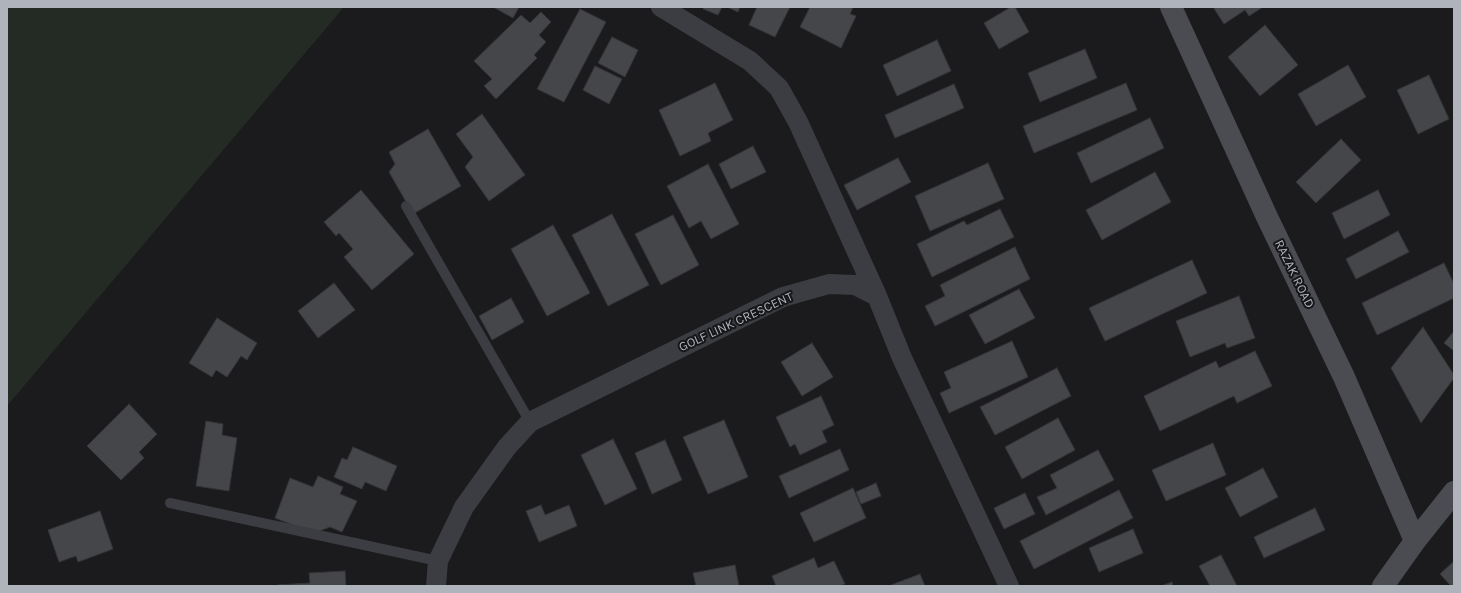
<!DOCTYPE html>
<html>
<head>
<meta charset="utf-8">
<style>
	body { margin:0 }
	#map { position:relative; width:1461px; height:593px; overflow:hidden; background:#1b1b1d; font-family:Karla,sans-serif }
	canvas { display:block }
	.frame { position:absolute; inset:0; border:8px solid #aeb3bc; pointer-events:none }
</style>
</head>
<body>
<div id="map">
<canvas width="1461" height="593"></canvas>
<div class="frame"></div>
</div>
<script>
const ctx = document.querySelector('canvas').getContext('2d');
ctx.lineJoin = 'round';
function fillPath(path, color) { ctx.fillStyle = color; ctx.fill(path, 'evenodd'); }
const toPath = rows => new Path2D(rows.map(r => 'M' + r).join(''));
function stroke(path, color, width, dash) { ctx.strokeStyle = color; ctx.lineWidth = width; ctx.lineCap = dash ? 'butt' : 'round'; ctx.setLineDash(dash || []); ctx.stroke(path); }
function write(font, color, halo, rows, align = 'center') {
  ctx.font = font + ' Karla,sans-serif'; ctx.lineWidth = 4; ctx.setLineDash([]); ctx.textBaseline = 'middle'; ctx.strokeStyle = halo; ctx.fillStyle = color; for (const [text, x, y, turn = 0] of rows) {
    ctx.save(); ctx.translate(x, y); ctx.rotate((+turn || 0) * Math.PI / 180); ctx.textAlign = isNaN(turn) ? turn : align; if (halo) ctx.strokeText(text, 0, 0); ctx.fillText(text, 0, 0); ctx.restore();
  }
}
fillPath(toPath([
	[7,7,344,7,7,406]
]), '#232b24');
const building = toPath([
	[493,7,519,7,513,18,493,7],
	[704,7,722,7,718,15,703,9,704,7],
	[727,7,740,7,738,12,727,7],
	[757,7,790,7,775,37,749,25,757,7],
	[810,7,853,7,850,14,856,16,841,48,800,27,810,7],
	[1011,7,1015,7,1029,32,999,49,984,23,1011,7],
	[1213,7,1263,7,1249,16,1245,10,1224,24,1213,7],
	[580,9,606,22,564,102,537,89,580,9],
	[541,12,551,22,539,35,546,42,534,55,537,58,496,99,484,86,492,79,474,61,521,15,530,23,541,12],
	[1265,25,1298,65,1260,96,1228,57,1265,25],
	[612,37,638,50,625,77,598,63,612,37],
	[937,40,951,71,897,96,883,65,937,40],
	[1085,49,1097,78,1040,102,1028,73,1085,49],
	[1348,65,1366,97,1316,126,1298,94,1348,65],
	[595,66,622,79,609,104,583,90,595,66],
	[1429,75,1449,119,1418,134,1397,90,1429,75],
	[715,83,733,120,708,133,711,141,680,156,659,110,715,83],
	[1126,83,1137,110,1034,153,1023,126,1126,83],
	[954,84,964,108,895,138,885,115,954,84],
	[482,114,525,175,489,201,465,167,473,157,456,134,482,114],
	[1150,118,1164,148,1091,183,1077,153,1150,118],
	[428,129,461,186,413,214,389,172,395,164,389,152,428,129],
	[1341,139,1361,160,1316,203,1296,182,1341,139],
	[753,146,766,172,731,189,719,164,753,146],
	[898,158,911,182,857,210,844,185,898,158],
	[988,163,1004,199,930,231,915,196,988,163],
	[708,164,739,224,711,239,701,221,689,228,667,186,708,164],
	[1155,172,1171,202,1102,240,1086,210,1155,172],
	[361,190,414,254,372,290,344,257,353,249,339,233,336,236,324,222,361,190],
	[1378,190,1390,215,1344,239,1332,213,1378,190],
	[1000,209,1014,237,932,277,917,244,964,221,967,225,1000,209],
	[612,214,649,285,608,306,572,235,612,214],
	[673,215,699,265,661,285,635,234,673,215],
	[553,225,590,293,547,316,511,249,553,225],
	[1398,231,1409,252,1356,279,1346,259,1398,231],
	[1015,247,1030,279,935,326,925,306,945,296,940,285,1015,247],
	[1192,260,1207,293,1105,341,1089,308,1192,260],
	[1444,263,1454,284,1454,298,1377,335,1362,303,1444,263],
	[334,283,355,310,318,338,298,311,334,283],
	[1019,289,1035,318,985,344,969,315,1019,289],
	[1239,296,1255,338,1227,348,1225,343,1190,357,1176,321,1239,296],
	[511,298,524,322,492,340,479,316,511,298],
	[217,318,257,343,247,360,241,356,227,377,216,370,212,377,189,363,217,318],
	[1423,327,1454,375,1454,378,1421,423,1391,368,1423,327],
	[1454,331,1454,351,1444,343,1454,331],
	[1012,341,1028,377,949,413,940,393,951,388,944,372,1012,341],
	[812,343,833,377,802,396,781,362,812,343],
	[1255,351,1272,386,1237,403,1234,396,1160,431,1144,396,1216,361,1219,368,1255,351],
	[1057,368,1071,396,995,435,980,407,1057,368],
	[821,396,834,425,822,431,827,442,800,455,795,444,790,447,776,417,821,396],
	[129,404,157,434,139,452,144,458,121,480,87,446,129,404],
	[1058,418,1075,450,1022,479,1005,447,1058,418],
	[724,420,748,477,708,494,683,437,724,420],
	[206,421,223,424,222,435,237,438,229,491,196,486,206,421],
	[613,439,637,489,605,505,581,455,613,439],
	[665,440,682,480,652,494,635,453,665,440],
	[1213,443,1226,475,1166,501,1152,470,1213,443],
	[353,447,397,466,386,491,365,482,362,489,334,477,342,458,347,460,353,447],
	[840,449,849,470,789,498,779,476,840,449],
	[1098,450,1114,480,1046,515,1037,497,1057,488,1050,475,1098,450],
	[1263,468,1278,497,1240,517,1225,488,1263,468],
	[318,476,343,487,340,494,357,501,342,532,330,527,314,533,275,518,290,478,313,487,318,476],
	[876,483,881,496,861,504,856,492,876,483],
	[853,488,866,518,814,542,800,513,853,488],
	[1119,490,1133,518,1034,569,1020,541,1119,490],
	[1025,493,1035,514,1004,529,994,508,1025,493],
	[541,505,545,515,569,505,577,526,539,542,526,511,541,505],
	[1315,508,1325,530,1264,558,1254,537,1315,508],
	[100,511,113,549,78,562,76,556,59,562,48,530,100,511],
	[1133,529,1143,553,1099,572,1089,548,1133,529],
	[1221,555,1237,586,1210,586,1199,566,1221,555],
	[814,558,818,568,834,561,845,584,839,586,776,586,772,576,814,558],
	[1454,561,1454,586,1451,586,1440,574,1454,561],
	[735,565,739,586,696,586,693,573,735,565],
	[345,571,346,586,277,586,277,585,310,583,309,573,345,571],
	[920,574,925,586,892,586,891,585,920,574],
	[1172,582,1173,586,1161,586,1172,582]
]);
fillPath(building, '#45464a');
stroke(building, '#353539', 1);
stroke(toPath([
	[406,206,530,422],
	[170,503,438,561]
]), '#3c3d42', 10);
stroke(toPath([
	[661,7,750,61,779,88,798,122,877,296],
	[436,586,438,561,464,507,507,447,530,422,783,297,829,284,855,285,877,296,902,358,1009,586]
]), '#3c3d42', 20);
stroke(toPath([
	[1171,7,1267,217,1344,377,1415,541],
	[1383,586,1415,541,1454,492]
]), '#4a4c52', 22);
write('13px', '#aeb3bc', '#161618', [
	["RAZAK ROAD",1294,274,64],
	["GOLF LINK CRESCENT",736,322,-25]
]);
</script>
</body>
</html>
